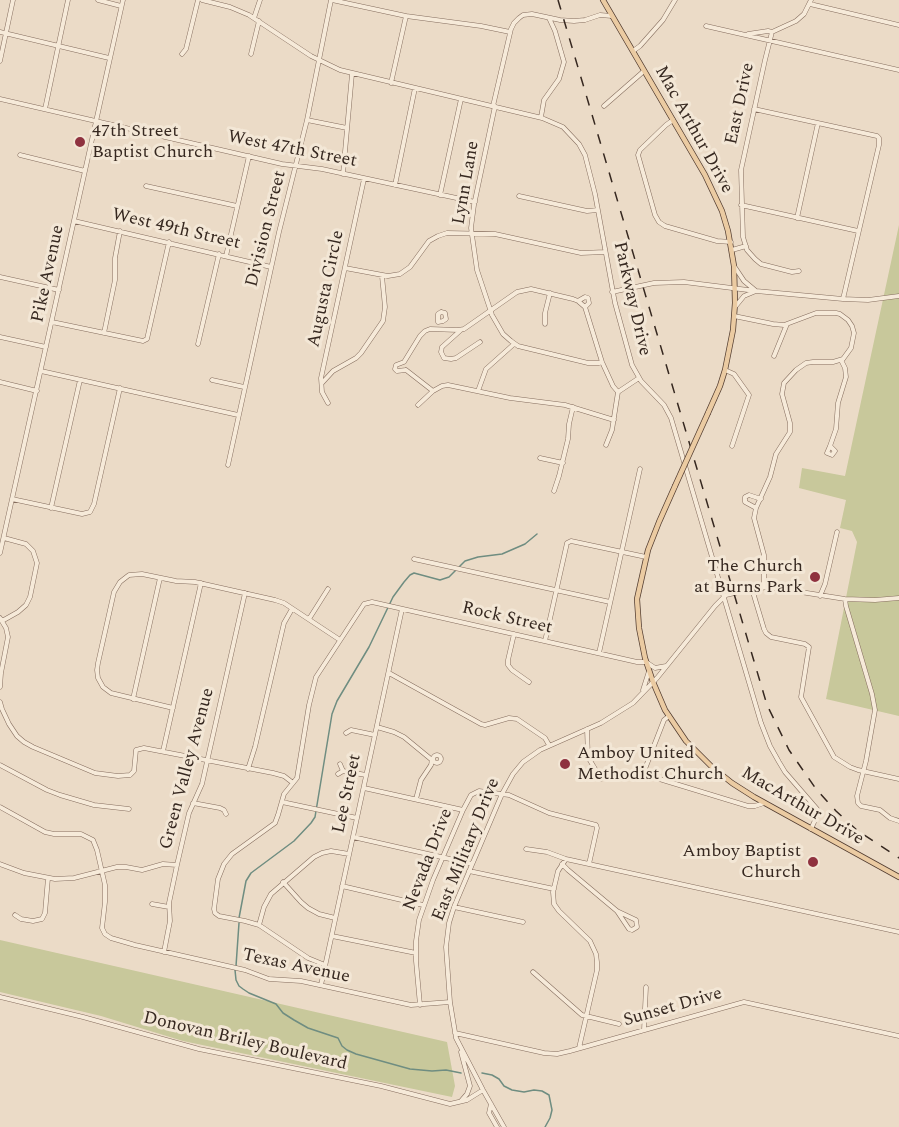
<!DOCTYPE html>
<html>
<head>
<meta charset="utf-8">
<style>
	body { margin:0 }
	canvas { display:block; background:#ebdbc7 }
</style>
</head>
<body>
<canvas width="899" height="1127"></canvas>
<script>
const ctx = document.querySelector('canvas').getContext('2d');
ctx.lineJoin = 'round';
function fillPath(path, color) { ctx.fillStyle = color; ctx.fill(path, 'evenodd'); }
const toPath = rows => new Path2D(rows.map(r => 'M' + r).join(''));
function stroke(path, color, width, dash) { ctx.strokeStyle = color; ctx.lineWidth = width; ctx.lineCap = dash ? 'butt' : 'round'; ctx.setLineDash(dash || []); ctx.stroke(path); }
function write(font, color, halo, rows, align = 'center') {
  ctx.font = font + ' Spectral,serif'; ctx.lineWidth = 6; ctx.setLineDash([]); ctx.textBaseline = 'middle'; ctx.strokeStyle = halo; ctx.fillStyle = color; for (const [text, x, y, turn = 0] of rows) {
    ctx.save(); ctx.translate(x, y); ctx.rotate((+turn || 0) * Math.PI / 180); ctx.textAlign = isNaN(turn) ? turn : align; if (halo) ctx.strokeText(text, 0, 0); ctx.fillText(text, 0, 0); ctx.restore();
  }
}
fillPath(toPath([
	[899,225,899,716,826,699,857,542,852,531,840,528,846,500,799,488,802,468,845,476],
	[0,940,447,1042,455,1086,452,1097,183,1041,101,1016,0,992]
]), '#c8c89b');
stroke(toPath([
	[239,918,246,881,251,873,294,841,311,823,315,817,332,714,337,701,369,647,393,597,404,582,410,575,414,573,440,580,449,577,465,561,478,557,502,554,525,544,537,534],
	[236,966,239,923],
	[235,970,236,980,239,986,243,989,249,993,276,1004,283,1013,294,1020,308,1028,338,1038,342,1046,347,1050,356,1054,410,1069,432,1071,446,1070,461,1073],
	[482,1073,492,1075,499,1079,504,1086,512,1090,524,1092,534,1090,542,1091,549,1095,552,1110,550,1118,545,1127]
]), '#6f8d81', 1.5);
const minor = toPath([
	[98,0,121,6],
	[202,0,230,7,249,15,311,56,340,70,542,118,563,127,579,144,585,155,595,194,615,303,632,365,641,381,664,405,671,418,761,723,770,746,779,762,785,772,817,809,816,818,811,829],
	[332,0,406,16,481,26,510,32],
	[810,4,899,25],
	[254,18,260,0],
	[706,26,899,70],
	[0,32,109,58],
	[772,32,765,60,741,170,743,237,747,250,755,259,761,264,792,272,799,271],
	[748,34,768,31,772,32,796,21,804,14,811,0],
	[633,51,640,46,663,20,675,0],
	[182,54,186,49,198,0],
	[251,54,259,21],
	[0,61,13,0],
	[391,83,406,16],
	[0,99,282,164,322,169,475,202],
	[493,106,511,29,514,23,519,18,523,15,532,14,560,20,574,21,585,20,600,15,612,16],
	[495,106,474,205,471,228,477,270,492,315,503,334,511,341,518,346,588,363,599,363,602,362],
	[604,106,644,71],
	[45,109,68,0],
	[754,109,877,136,879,138,879,145,843,299],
	[541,117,544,100,559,79,564,62,555,31,549,18],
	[307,120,347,128],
	[673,120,666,125,640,150,638,155,655,215,659,222,665,226,717,241,731,242],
	[20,155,85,171],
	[343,174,352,74],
	[395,185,415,88],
	[146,186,237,206],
	[440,195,461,99],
	[519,196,587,211,598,210],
	[741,205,858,231],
	[797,218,818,123],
	[74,221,271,267],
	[732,250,746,246],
	[226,256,249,156],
	[734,266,744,281,756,291,744,296,735,307],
	[345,268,388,276,400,274,410,267,429,241,438,236,447,233,495,234,581,253,605,252],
	[0,277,59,290],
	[612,292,654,283,684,282,756,291,843,299,868,300,899,296],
	[578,301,585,297,588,298,589,303,585,307],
	[441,312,445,313,446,319,443,321,438,322,438,314,441,312],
	[734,316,773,324,784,325,816,313,836,313,840,314,848,320,852,326,854,333,851,348,843,359,833,362,813,362,806,363,796,370,784,383,782,394,790,423,790,432,776,454,770,477,756,508,754,518,764,555,764,587],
	[52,322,143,341,147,339,169,242],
	[545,324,545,313,550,293],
	[461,330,442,347,441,352,444,358,451,359,456,358,480,342],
	[104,333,115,280,115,258,120,231],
	[0,337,46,347],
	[198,344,219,254],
	[774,356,787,324],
	[406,370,397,371,395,369,396,365,404,362,420,336,425,331,430,329,458,330,464,329,517,292,531,289,573,299,578,301,585,307,602,362,613,386,618,392],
	[406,370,433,391],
	[725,370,734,374,749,395,732,446],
	[41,371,238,415],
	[212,380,244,387],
	[0,382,37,391],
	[322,383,333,371,356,358,361,353,383,321,385,307,382,276],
	[478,391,486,369,514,344],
	[328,403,322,392,321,378,364,179],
	[418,405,433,391,442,386,448,385,510,398,565,405,614,420],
	[606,445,612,430,618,392,639,378],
	[830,446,836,429,838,403,846,377,845,368,841,360],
	[830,446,835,451,832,455,827,453,830,446],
	[540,458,563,463],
	[228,465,279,232,307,120,331,0],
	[554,491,559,476,568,439,569,424,573,407],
	[12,499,82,514,90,512,94,504,120,388],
	[51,508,80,380],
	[756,508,745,502,745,497,749,495,761,499],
	[0,553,123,0],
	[414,559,610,602],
	[752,589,764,629,766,633,771,637,805,644,809,647,801,697,834,757,850,767,858,770,899,779],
	[820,596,825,584,837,532],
	[845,599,846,606,872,694,875,710,866,761,857,796,858,803,861,806,880,810,890,818,899,821],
	[0,618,6,628,8,637,1,673,0,687],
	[309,619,328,589],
	[2,621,18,612,26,605,30,597,37,563,33,551,26,544,4,538],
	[514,634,508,660,508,665,512,670,529,682],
	[545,641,567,543,571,541,646,557],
	[599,653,640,469],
	[389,673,481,724,485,725,509,718,517,719,545,738,549,745],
	[643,690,649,671],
	[133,699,160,578],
	[0,702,2,709,9,724,17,736,24,742,33,747,95,773,118,776,130,775,134,771,136,750,144,748,273,773,284,776,293,783],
	[173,708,111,693,103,687,98,678,97,670,98,663,114,592,120,582,129,575,142,574,176,581,195,582,275,600,284,603,340,640],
	[669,716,664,720,643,774,748,806,755,806,764,803],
	[377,727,394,732,404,737,432,760,431,765,421,780,416,799],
	[587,729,588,757,601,779],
	[346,733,351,730,375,735],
	[163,751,201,583],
	'433 759a4 4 0 1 1 8 0a4 4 0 1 1-8 0Z',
	[340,764,343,771],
	[0,765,47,790,60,795,94,805,129,809],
	[248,769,255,747,284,623,292,609],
	[338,774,343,771,366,775],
	[364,788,463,810],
	[282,802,357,818],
	[193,803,220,808,224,810,226,814],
	[0,807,45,832,54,834,81,834,93,840,97,850,105,885,105,902,102,928,105,934,111,938,135,945,245,970,269,979,301,981,411,1005,450,1002],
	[353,837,472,864],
	[526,849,547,852,566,859,899,932],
	[566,859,558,871,553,892,554,904,559,911,590,941,596,954,597,962,597,970,579,1048],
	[0,864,24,873,55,879,74,878,117,867,126,867,142,870,163,864,177,865],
	[562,864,568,870,617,911],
	[469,871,554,889],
	[283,882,301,902,308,908,319,914,335,918],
	[342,886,423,905],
	[152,904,169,907],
	[454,907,523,922],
	[617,911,636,920,637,927,632,930,629,929,617,911],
	[15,915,21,919,33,921,42,919,45,913,48,878],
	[259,925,264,907,271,894,314,857,322,853,331,851,349,854],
	[332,936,416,953],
	[164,952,170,921,169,903,177,865,189,813,202,784,245,593],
	[325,965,308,958,259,925,245,921,219,916,215,913,214,909,218,879,224,864,232,854,275,823,278,815,284,794,297,778,309,705,316,677,364,604,372,602,637,662,646,662,655,668,666,666],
	[533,972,582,1015,619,1024],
	[321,985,402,609],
	[0,997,83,1017,199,1049,381,1086,450,1104,467,1100,483,1090],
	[420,1005,416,961,416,941,419,920,433,880,463,810,471,795,479,791,509,795,549,813,596,825,597,828,589,864],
	[644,1030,646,987],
	[455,1033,544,1053,557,1054,570,1051,744,1002,899,1036],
	[461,1101,467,1094,470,1086,461,1052],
	[491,1104,489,1113,497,1127],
	[504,1127,483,1090,456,1038,450,1002,446,947,449,923,454,907,502,794,513,774,523,762,540,750,601,723,633,703,657,678,715,606,726,595,752,589,769,587,845,599,875,600,899,598]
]);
const major = toPath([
	[603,0,705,175,722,211,728,231,734,266,735,303,733,330,725,370,720,386,708,413],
	[675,486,659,522,648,550,637,599,639,628,645,658,653,682,665,710,686,741,712,767,732,783,754,797,899,877]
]);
stroke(minor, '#856d5e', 5);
stroke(major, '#533d31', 6);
stroke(minor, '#f6ead9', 4);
stroke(major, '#ebcba2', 4.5);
stroke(toPath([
	[558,0,767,705,789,750,816,789,836,811,858,831,899,858]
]), '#362820', 1.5, [10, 10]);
const majorBridge = toPath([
	[675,486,708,413]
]);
stroke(majorBridge, '#533d31', 6, []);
stroke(majorBridge, '#ebcba2', 4.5);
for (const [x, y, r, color] of [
	[80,142,6,"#8f323f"],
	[815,577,6,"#8f323f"],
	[565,764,6,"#8f323f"],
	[813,862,6,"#8f323f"]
]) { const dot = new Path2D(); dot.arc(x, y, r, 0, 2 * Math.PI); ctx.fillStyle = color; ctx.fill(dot); stroke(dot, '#f3e7d6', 2); }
write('18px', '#362820', '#f3e7d6', [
	["East Drive",741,104,-78],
	["Mac Arthur Drive",693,130,61],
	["West 47th Street",292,150,11],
	["Lynn Lane",467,183,-80],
	["Division Street",267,229,-76],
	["West 49th Street",176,230,13],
	["Pike Avenue",49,274,-78],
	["Augusta Circle",327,289,-78],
	["Parkway Drive",631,299,77],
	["Rock Street",507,619,13],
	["Green Valley Avenue",188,769,-75],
	["Lee Street",348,794,-78],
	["MacArthur Drive",802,807,30],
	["East Military Drive",467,850,-68],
	["Nevada Drive",429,860,-69],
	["Texas Avenue",296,967,12],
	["Sunset Drive",673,1008,-16],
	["Donovan Briley Boulevard",245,1042,13]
]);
write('18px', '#362820', '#f3e7d6', [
	["47th Street",92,132],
	["Baptist Church",92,153],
	["The Church",803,567,"right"],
	["at Burns Park",803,588,"right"],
	["Amboy United",577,754],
	["Methodist Church",577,775],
	["Amboy Baptist",801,852,"right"],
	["Church",801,873,"right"]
], 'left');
</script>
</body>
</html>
